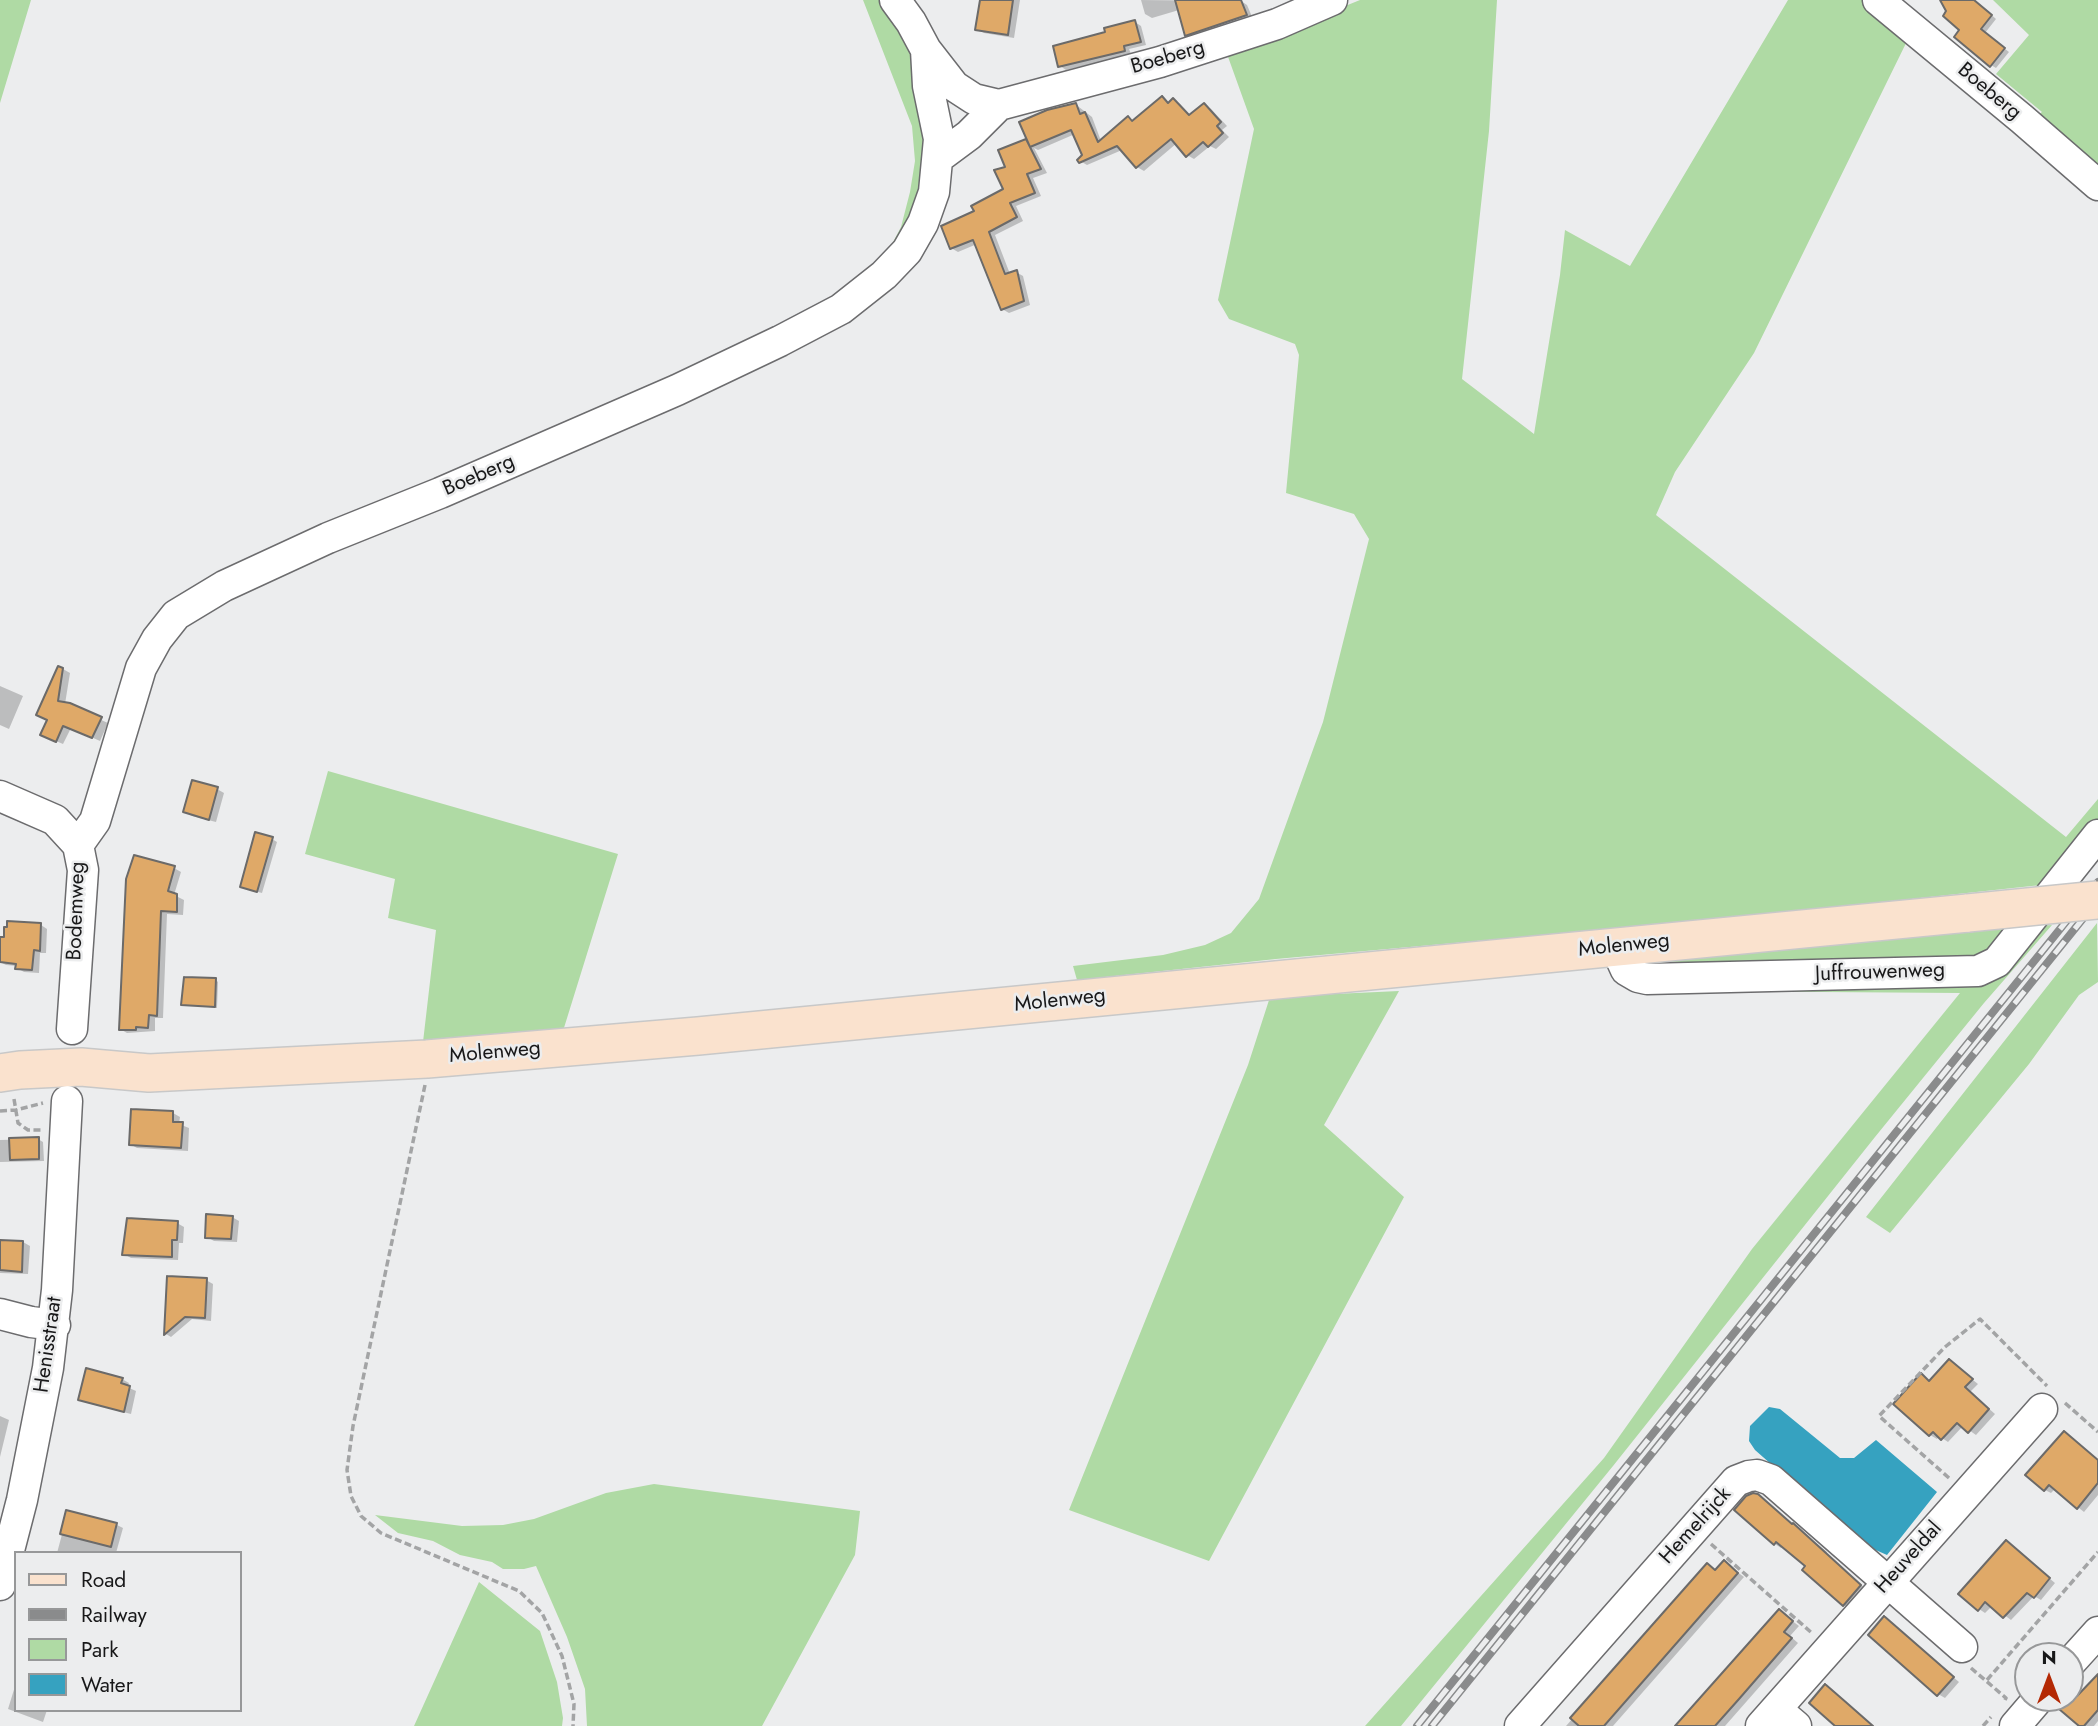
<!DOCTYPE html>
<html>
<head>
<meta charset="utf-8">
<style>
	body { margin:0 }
	#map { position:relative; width:2098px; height:1726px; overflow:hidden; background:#ecedee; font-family:Jost,sans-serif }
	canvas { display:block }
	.legend { position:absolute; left:14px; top:1551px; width:228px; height:161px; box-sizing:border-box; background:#ecedee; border:2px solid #979899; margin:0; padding:9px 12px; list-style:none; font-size:21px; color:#181819 }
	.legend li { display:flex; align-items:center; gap:14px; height:35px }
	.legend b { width:35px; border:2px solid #979899 }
	.north { position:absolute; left:2014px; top:1642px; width:70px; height:70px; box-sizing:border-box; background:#ecedee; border:2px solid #979899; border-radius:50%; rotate:0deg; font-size:19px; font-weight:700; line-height:28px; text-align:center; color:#181819 }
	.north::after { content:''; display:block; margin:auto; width:24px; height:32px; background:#b42904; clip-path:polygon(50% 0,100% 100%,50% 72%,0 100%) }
</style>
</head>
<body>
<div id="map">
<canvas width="2098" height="1726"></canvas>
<ul class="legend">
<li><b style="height:9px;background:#fae2ce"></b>Road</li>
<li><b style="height:9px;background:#8a8b8c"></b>Railway</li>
<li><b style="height:19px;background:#afdaa4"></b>Park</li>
<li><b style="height:19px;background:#36a2c0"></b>Water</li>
</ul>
<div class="north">N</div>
</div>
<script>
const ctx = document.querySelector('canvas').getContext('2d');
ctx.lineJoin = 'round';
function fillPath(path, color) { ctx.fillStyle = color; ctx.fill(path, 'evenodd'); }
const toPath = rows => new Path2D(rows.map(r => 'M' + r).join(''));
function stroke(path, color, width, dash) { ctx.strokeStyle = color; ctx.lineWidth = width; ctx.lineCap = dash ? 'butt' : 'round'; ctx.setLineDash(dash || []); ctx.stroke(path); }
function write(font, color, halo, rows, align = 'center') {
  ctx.font = font + ' Jost,sans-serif'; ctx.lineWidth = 5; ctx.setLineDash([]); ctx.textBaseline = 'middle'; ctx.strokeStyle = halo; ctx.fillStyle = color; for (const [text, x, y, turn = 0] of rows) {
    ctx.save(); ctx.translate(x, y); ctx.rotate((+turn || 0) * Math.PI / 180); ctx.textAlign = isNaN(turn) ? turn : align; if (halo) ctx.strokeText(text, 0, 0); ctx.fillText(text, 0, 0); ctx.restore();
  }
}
fillPath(toPath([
	[0,0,31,0,0,103],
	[863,0,887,0,914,46,929,177,897,250,891,246,901,227,910,192,915,161,912,126],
	[1360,0,1497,0,1489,131,1462,379,1534,434,1560,275,1565,230,1630,266,1788,0,1868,0,1910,35,1754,353,1675,472,1656,515,2066,837,2098,799,2098,819,2041,885,1744,917,1276,959,1077,980,1073,966,1163,955,1205,945,1231,933,1259,899,1323,722,1369,539,1354,514,1286,493,1299,355,1295,344,1229,319,1218,300,1254,129,1227,54],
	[1993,0,2098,0,2098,179,2030,121,2042,112,1996,74,2029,35],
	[328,771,618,854,563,1031,423,1042,436,930,388,918,395,879,305,854],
	[2097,923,2098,982,2079,995,2029,1064,1890,1233,1866,1217],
	[2052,925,1984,1003,1875,1137,1613,1466,1401,1726,1365,1726,1604,1458,1752,1249,1960,993,1683,991,1968,979,2036,926],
	[2011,926,1990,957,1642,968,1643,958],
	[1399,991,1324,1125,1404,1197,1209,1561,1069,1510,1248,1065,1270,997],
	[654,1484,860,1511,855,1555,762,1726,587,1726,585,1689,567,1637,536,1566,524,1569,503,1569,492,1562,460,1555,433,1541,398,1533,375,1515,462,1526,503,1525,534,1519,606,1493],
	[479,1582,540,1631,557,1682,563,1718,562,1726,414,1726]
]), '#afdaa4');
fillPath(toPath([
	[1769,1407,1780,1409,1840,1458,1854,1458,1876,1440,1937,1492,1887,1555,1862,1544,1755,1450,1749,1441,1750,1426]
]), '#36a2c0');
fillPath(toPath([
	[989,0,1020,0,1014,38,984,33,977,29],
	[1141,0,1241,1,1247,5,1253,19,1193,38,1186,34,1179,10,1152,18,1145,14],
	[1942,0,1975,0,1996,19,1985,33,2009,52,1996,68,1991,65,1962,30],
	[1135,22,1141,26,1146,45,1129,49,1131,54,1066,70,1060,66,1108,34],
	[1162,98,1170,103,1173,100,1180,104,1191,116,1204,105,1211,109,1227,126,1222,130,1229,137,1216,149,1210,146,1194,159,1187,155,1177,143,1144,171,1137,167,1122,150,1087,165,1080,161,1084,156,1075,134,1038,150,1034,148,1047,173,1033,178,1041,196,1016,206,1023,221,995,235,1010,274,1016,272,1023,276,1030,305,1009,313,1002,309,977,244,958,252,951,248,976,212,1005,190,1008,168,1026,141,1031,144,1075,104,1092,117,1101,141,1128,118,1134,121],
	[63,669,70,673,65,704,108,723,100,741,71,728,63,744,49,738,54,725,43,716],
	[0,686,23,696,9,729,0,725],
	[217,789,224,793,216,822,192,816,185,812],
	[272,839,277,842,262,893,247,889],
	[174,868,181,872,174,895,184,900,183,915,167,914,163,1018,155,1018,155,1031,127,1033,120,1029],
	[41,925,47,929,46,953,40,953,39,973,24,972,17,968,17,966,6,965,0,962,0,939,5,939],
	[216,980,218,982,217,1008,182,1004],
	[173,1113,180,1117,179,1124,189,1128,188,1151,137,1148,130,1144],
	[38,1139,43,1142,44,1161,0,1162,0,1140],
	[232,1217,239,1221,237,1242,214,1241,207,1237],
	[177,1223,184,1227,183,1243,179,1243,178,1260,131,1258,124,1254],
	[0,1241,23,1242,30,1246,28,1274,0,1273],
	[169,1278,206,1280,213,1284,211,1321,192,1319,171,1337,166,1334],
	[1949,1361,1978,1384,1970,1392,1995,1414,1976,1435,1963,1426,1948,1442,1939,1436,1937,1439,1930,1435,1895,1404,1922,1375,1931,1382],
	[122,1379,129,1383,127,1387,136,1391,131,1414,87,1403,80,1399],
	[0,1416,9,1420,0,1457],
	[2064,1433,2098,1460,2098,1495,2084,1512,2055,1489,2051,1493,2045,1490],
	[1758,1496,1827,1552,1826,1554,1867,1590,1850,1609,1844,1605,1807,1566,1783,1546,1781,1548,1775,1544],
	[68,1512,117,1525,123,1528,116,1553,57,1553],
	[2006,1542,2055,1583,2041,1600,2034,1596,2011,1620,1992,1606,1985,1613,1979,1609],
	[1724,1562,1744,1577,1613,1726,1566,1726,1707,1565,1716,1571],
	[1779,1611,1799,1626,1790,1636,1798,1643,1725,1726,1678,1726],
	[1885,1619,1959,1682,1945,1698,1938,1694],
	[2098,1676,2098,1721,2094,1726,2082,1726,2079,1698],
	[16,1683,16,1710,47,1710,43,1722,8,1709]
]), '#0003');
const building = toPath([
	[980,0,1013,0,1008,35,975,30,980,0],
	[1175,0,1241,0,1247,15,1185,36,1175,0],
	[1940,0,1974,0,1992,15,1981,29,2005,48,1990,67,1954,37,1959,30,1943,16,1946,11,1940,0],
	[1135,20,1141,42,1124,46,1125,51,1058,67,1053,46,1105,32,1104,28,1135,20],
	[1162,96,1168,103,1173,98,1189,115,1204,103,1221,122,1217,126,1223,133,1208,147,1203,142,1186,157,1171,139,1136,168,1117,146,1079,163,1077,160,1082,155,1071,130,1030,147,1019,122,1047,110,1076,103,1080,114,1085,112,1098,142,1128,116,1132,121,1162,96],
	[1026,139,1041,169,1027,174,1035,193,1010,203,1017,217,989,232,1005,274,1017,270,1024,301,1001,310,973,240,950,249,941,226,974,211,971,206,1003,189,994,170,1005,167,998,150,1026,139],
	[58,666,63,668,58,701,70,703,102,717,92,738,63,726,56,742,40,735,47,720,36,715,58,666],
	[192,780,218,787,209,820,183,812,192,780],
	[255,832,273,837,257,892,240,887,255,832],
	[134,855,175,866,168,891,177,894,177,912,161,911,157,1016,149,1015,148,1028,136,1027,136,1030,119,1030,126,879,134,855],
	[7,921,41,923,40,951,34,950,32,970,15,969,16,964,0,962,0,937,4,937,4,927,7,927,7,921],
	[184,977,216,978,215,1007,181,1005,184,977],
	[131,1109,173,1111,173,1122,183,1122,181,1148,129,1145,131,1109],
	[39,1137,39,1159,10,1160,9,1138,39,1137],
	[206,1214,233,1216,231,1239,205,1238,206,1214],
	[127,1218,178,1221,177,1240,172,1240,172,1257,122,1255,127,1218],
	[0,1240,23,1241,22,1272,0,1270,0,1240],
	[167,1276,207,1278,205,1318,185,1317,164,1335,167,1276],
	[1949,1359,1973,1379,1965,1387,1989,1409,1968,1433,1957,1423,1941,1440,1933,1432,1929,1436,1893,1404,1921,1373,1929,1381,1949,1359],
	[86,1368,123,1378,121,1383,130,1386,124,1412,78,1400,86,1368],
	[2064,1431,2098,1460,2098,1483,2077,1509,2049,1485,2044,1491,2025,1475,2064,1431],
	[1753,1493,1758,1494,1792,1524,1793,1523,1861,1585,1843,1606,1802,1570,1805,1566,1776,1542,1774,1545,1734,1510,1746,1496,1753,1493],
	[66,1510,117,1523,111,1547,60,1534,66,1510],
	[2006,1540,2050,1578,2034,1598,2027,1593,2003,1618,1985,1602,1978,1611,1958,1594,2006,1540],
	[1724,1560,1738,1573,1604,1726,1579,1726,1570,1718,1707,1563,1715,1570,1724,1560],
	[1779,1609,1793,1621,1784,1632,1792,1638,1739,1699,1715,1726,1675,1726,1779,1609],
	[1884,1616,1954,1677,1937,1696,1868,1635,1884,1616],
	[2098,1674,2098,1710,2084,1726,2079,1726,2059,1709,2073,1693,2077,1696,2098,1674],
	[1825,1684,1848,1704,1873,1726,1835,1726,1809,1703,1825,1684]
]);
fillPath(building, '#dfa968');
stroke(building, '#6b6a69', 2);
const minor = toPath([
	[1878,0,2022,119,2098,185],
	[926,50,954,86,974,99,999,105],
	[938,158,969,135,999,105,1160,62,1277,24,1332,0],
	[0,796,55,820,78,845,83,870,72,1029],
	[78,845,95,821,141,668,157,639,176,615,224,586,328,538,440,493,677,390,780,341,841,309,884,275,907,251,923,223,934,192,939,139,928,86,926,50,911,22,895,0],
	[1619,946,1621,959,1626,970,1638,977,1647,979,1978,971,1997,962,2098,835],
	[0,1314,31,1322,55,1325],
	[0,1585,22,1500,48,1368,57,1290,67,1101],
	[2070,1663,2098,1632],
	[1776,1709,1796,1726],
	[1520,1726,1736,1481,1749,1476,1757,1475,1771,1480,1962,1647],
	[1761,1726,2042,1409],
	[2015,1726,2039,1698]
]);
const major = toPath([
	[0,1073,20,1070,81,1067,149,1073,427,1059,698,1036,1968,913]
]);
stroke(minor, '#6c6c6e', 33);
stroke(major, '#c8c8c8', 40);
stroke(toPath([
	[425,1085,353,1426,347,1470,351,1496,361,1516,381,1533,519,1591,542,1613,562,1656,574,1704,573,1726],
	[14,1099,18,1123,28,1130,43,1130],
	[0,1111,16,1110,43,1103],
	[2065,1403,2098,1432],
	[1949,1478,1879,1416,1945,1347,1980,1319,2047,1386],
	[1711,1544,1813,1634],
	[1971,1668,2006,1698,2005,1700],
	[1987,1680,2098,1552],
	[1983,1726,1991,1717]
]), '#a3a4a5', 3.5, [7, 3.5]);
stroke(minor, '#fff', 30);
stroke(major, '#fae2ce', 37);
const rail = toPath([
	[1417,1726,2098,882],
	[1432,1726,2098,900]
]);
stroke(rail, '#8a8b8c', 8);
stroke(rail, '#ecedee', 5, [16]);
const majorBridge = toPath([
	[1968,913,2098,900]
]);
stroke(majorBridge, '#c8c8c8', 40, []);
stroke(majorBridge, '#fae2ce', 37);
write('21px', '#181819', '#ecedee', [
	["Boeberg",1168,58,-16],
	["Boeberg",1989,92,40],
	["Boeberg",479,476,-23],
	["Bodemweg",77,911,-88],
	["Molenweg",1624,946,-6],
	["Juffrouwenweg",1880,973,-2],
	["Molenweg",1060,1001,-6],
	["Molenweg",495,1053,-5],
	["Henisstraat",49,1345,-82],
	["Hemelrijck",1696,1526,-48],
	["Heuveldal",1909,1558,-48]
]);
</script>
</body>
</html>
